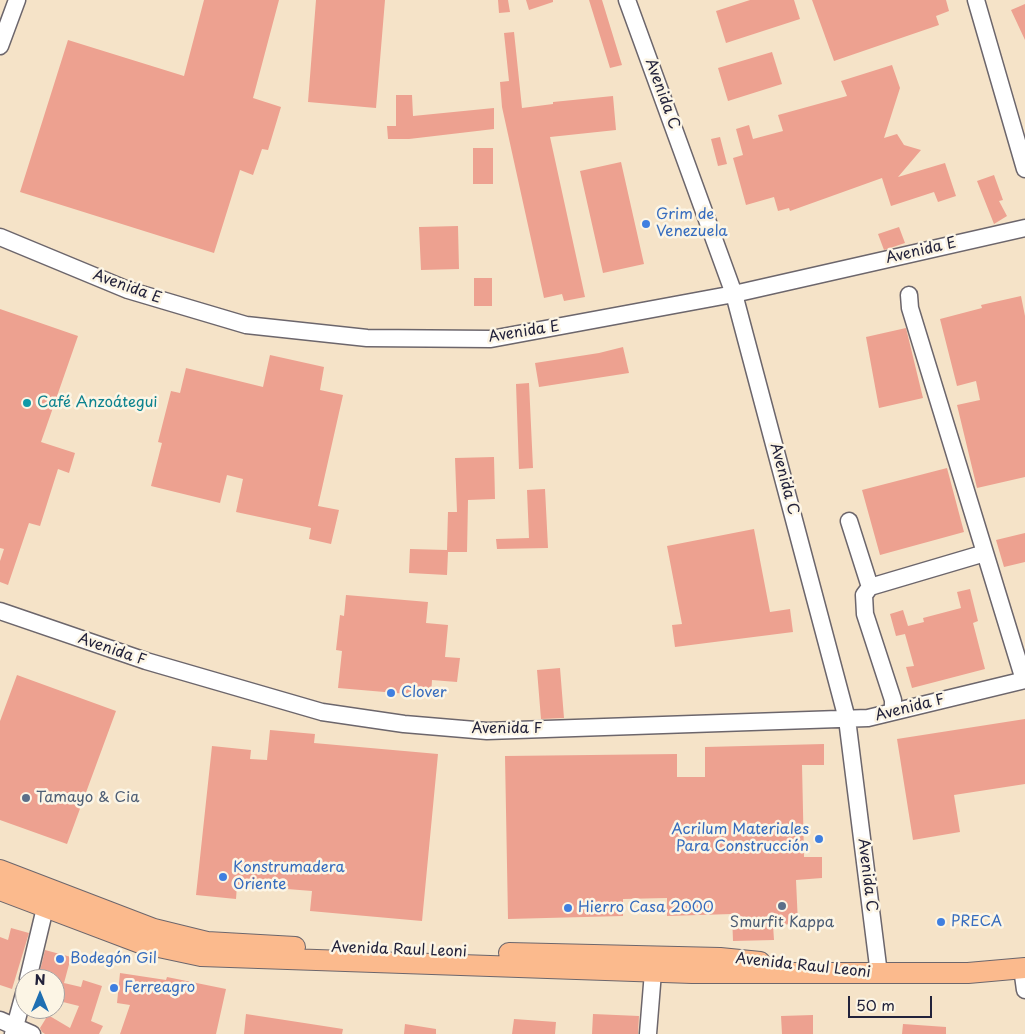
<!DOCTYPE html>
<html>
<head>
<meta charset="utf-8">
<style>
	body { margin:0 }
	#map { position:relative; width:1025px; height:1034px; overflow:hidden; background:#f5e3c8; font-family:"Playpen Sans",sans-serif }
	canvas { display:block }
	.north { position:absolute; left:15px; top:969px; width:50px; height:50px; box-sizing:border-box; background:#fcf5e5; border:1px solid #a5a1a1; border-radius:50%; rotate:0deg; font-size:14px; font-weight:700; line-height:20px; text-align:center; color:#22223b }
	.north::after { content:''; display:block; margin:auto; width:18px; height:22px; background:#1f6fb2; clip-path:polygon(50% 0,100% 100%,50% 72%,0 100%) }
	.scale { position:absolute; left:848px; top:996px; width:84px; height:22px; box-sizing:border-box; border:2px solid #22223b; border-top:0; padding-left:6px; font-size:15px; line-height:18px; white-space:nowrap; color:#22223b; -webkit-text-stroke:4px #fcf5e5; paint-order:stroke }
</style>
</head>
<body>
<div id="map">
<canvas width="1025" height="1034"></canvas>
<div class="north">N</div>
<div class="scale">50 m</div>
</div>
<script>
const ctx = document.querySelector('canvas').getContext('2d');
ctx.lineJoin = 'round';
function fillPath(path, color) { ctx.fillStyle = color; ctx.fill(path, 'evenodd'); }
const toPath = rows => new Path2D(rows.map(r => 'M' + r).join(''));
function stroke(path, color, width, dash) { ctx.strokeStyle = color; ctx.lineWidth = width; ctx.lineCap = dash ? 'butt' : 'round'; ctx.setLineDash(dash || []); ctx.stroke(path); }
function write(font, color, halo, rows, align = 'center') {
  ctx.font = font + ' "Playpen Sans",sans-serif'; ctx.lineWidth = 5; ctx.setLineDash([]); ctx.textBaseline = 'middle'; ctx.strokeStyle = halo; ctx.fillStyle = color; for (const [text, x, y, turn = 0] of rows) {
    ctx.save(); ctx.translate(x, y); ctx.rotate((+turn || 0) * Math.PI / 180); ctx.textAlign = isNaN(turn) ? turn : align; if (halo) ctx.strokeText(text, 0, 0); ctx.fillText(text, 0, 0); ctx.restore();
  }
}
fillPath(toPath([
	[204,0,279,0,253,98,281,107,268,150,262,149,253,175,240,170,214,253,20,192,68,40,184,76],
	[316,0,385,0,376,108,308,102],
	[498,0,508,0,510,12,499,13],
	[526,0,553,0,553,2,529,10],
	[589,0,602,0,622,65,610,68],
	[750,0,794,0,800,19,726,43,716,11],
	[812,0,946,0,949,11,936,16,939,25,834,61],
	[1025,4,1025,40,1011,10],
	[514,32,522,108,553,104,553,102,613,96,616,130,550,137,585,297,564,301,562,294,544,298,502,107,500,82,509,81,504,33],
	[772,52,782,84,728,101,718,68],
	[892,65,900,88,884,138,897,134,904,145,921,150,898,177,945,163,956,196,938,202,934,192,891,206,882,178,790,211,789,208,778,211,774,197,746,205,733,158,743,155,736,129,749,125,753,139,783,131,778,115,847,96,841,81],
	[396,95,412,95,413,116,494,108,494,129,409,139,388,139,387,126,396,126],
	[720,137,727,164,718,166,711,139],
	[473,148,493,148,493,184,473,184],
	[621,162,644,264,603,273,580,171],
	[994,175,1003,200,999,201,1007,216,994,224,977,181],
	[458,226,459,269,421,270,419,227],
	[899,227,905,243,884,250,878,234],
	[474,278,492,278,492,306,474,306],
	[1021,296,1025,316,1025,477,977,488,957,405,980,400,976,381,957,386,940,319,982,308,981,305],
	[0,309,78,336,41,442,75,453,69,473,58,469,40,526,29,523,8,585,0,582,0,561,4,549,0,548],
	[906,328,923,398,879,408,866,337],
	[623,347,629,373,539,387,535,363,599,353],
	[270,355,324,367,320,390,343,395,318,506,339,510,331,544,309,539,311,528,236,512,243,479,227,475,220,503,151,486,162,443,158,442,171,391,180,393,186,368,263,387],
	[529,383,533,468,519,469,516,384],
	[494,457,495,499,468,500,467,552,448,552,447,575,409,573,410,549,447,550,448,512,457,512,455,458],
	[947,468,964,532,880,555,862,490],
	[545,489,548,548,497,549,496,539,529,538,527,490],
	[754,529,770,612,790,609,793,632,675,647,672,625,682,624,667,546],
	[1025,533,1025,562,1004,567,996,540],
	[970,589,978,621,973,623,985,669,912,688,906,667,914,666,905,634,896,636,890,614,903,610,908,626,924,622,923,618,961,608,957,592],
	[346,595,428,602,426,623,448,625,445,657,460,658,457,682,432,680,431,696,338,688,342,651,336,650,340,615,344,616],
	[560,668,564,718,541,719,537,670],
	[17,675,116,711,67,844,0,820,0,721],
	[1025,719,1025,784,954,795,960,832,913,840,897,739],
	[270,730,315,734,314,743,438,754,422,921,310,911,312,891,237,885,236,899,196,895,212,746,251,750,250,759,267,760],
	[824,744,824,765,802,765,804,857,822,857,822,878,796,880,798,924,773,925,774,940,733,941,732,914,667,916,667,898,623,899,623,916,508,919,505,756,677,754,677,777,705,777,705,747],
	[11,928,29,933,12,989,0,985,0,937,8,940],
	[45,950,71,957,64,983,81,987,83,980,102,986,91,1021,103,1026,99,1034,45,1034,42,1032,40,1028,48,1015,70,1028,79,1006,55,1000,55,979,38,979],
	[120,973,166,980,167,977,226,989,216,1034,120,1034,130,1005,117,1003],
	[246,1014,343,1029,342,1034,244,1034],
	[593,1014,639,1016,638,1034,592,1034],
	[813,1015,813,1034,782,1034,781,1016],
	[514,1019,556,1022,555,1034,512,1034],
	[405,1024,436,1029,436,1034,404,1034],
	[903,1024,946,1027,946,1034,902,1034]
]), '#eda190');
const minor = toPath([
	[627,0,734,294,847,719,879,974],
	[976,0,1025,169],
	[0,46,17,0],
	[0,237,128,290,246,325,367,338,491,339,734,294,1025,228],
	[909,295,910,308,1024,680],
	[849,521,870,587],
	[0,611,146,661,322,712,404,724,487,731,868,718,1025,680],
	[893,711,893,700,865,614,864,595,870,587,985,553],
	[1022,968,1025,990],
	[28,979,45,908],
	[0,1020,32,1034],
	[13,1034,25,990],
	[648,1034,653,972]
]);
const major = toPath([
	[0,870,154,929,207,942,295,947],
	[0,890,140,943,201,956,692,973,968,973,1025,968],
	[509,953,720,958,760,962]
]);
stroke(minor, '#6c666c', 19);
stroke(major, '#6c666c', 22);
stroke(minor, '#fff', 16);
stroke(major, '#fbba8d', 20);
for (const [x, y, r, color] of [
	[646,224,5,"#3f7fe0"],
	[27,403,5,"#0f9aa8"],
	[391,693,5,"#3f7fe0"],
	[26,798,5,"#5c6f8a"],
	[819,839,5,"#3f7fe0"],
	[223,877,5,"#3f7fe0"],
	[782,906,5,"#5c6f8a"],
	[568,908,5,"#3f7fe0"],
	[941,922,5,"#3f7fe0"],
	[60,959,5,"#3f7fe0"],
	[114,988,5,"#3f7fe0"]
]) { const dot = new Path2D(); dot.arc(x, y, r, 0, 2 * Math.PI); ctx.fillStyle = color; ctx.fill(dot); stroke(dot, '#fcf5e5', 2); }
write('15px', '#22223b', '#fcf5e5', [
	["Avenida C",662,94,70],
	["Avenida E",921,251,-13],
	["Avenida E",127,287,20],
	["Avenida E",524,332,-9],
	["Avenida C",784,479,75],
	["Avenida F",112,650,19],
	["Avenida F",910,708,-14],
	["Avenida F",507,729],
	["Avenida C",867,875,83],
	["Avenida Raul Leoni",399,950,2],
	["Avenida Raul Leoni",803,966,6]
]);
write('15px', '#366cbe', '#fcf5e5', [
	["Grim de",656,215],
	["Venezuela",656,232],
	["Clover",401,693],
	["Acrilum Materiales",809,830,"right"],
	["Para Construcción",809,847,"right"],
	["Konstrumadera",233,868],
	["Oriente",233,885],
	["Hierro Casa 2000",578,908],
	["PRECA",951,922],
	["Bodegón Gil",70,959],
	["Ferreagro",124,988]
], 'left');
write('15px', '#0d838f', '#fcf5e5', [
	["Café Anzoátegui",37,403]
], 'left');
write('15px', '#4e5e75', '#fcf5e5', [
	["Tamayo & Cia",36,798],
	["Smurfit Kappa",782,923,"center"]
], 'left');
</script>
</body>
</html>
